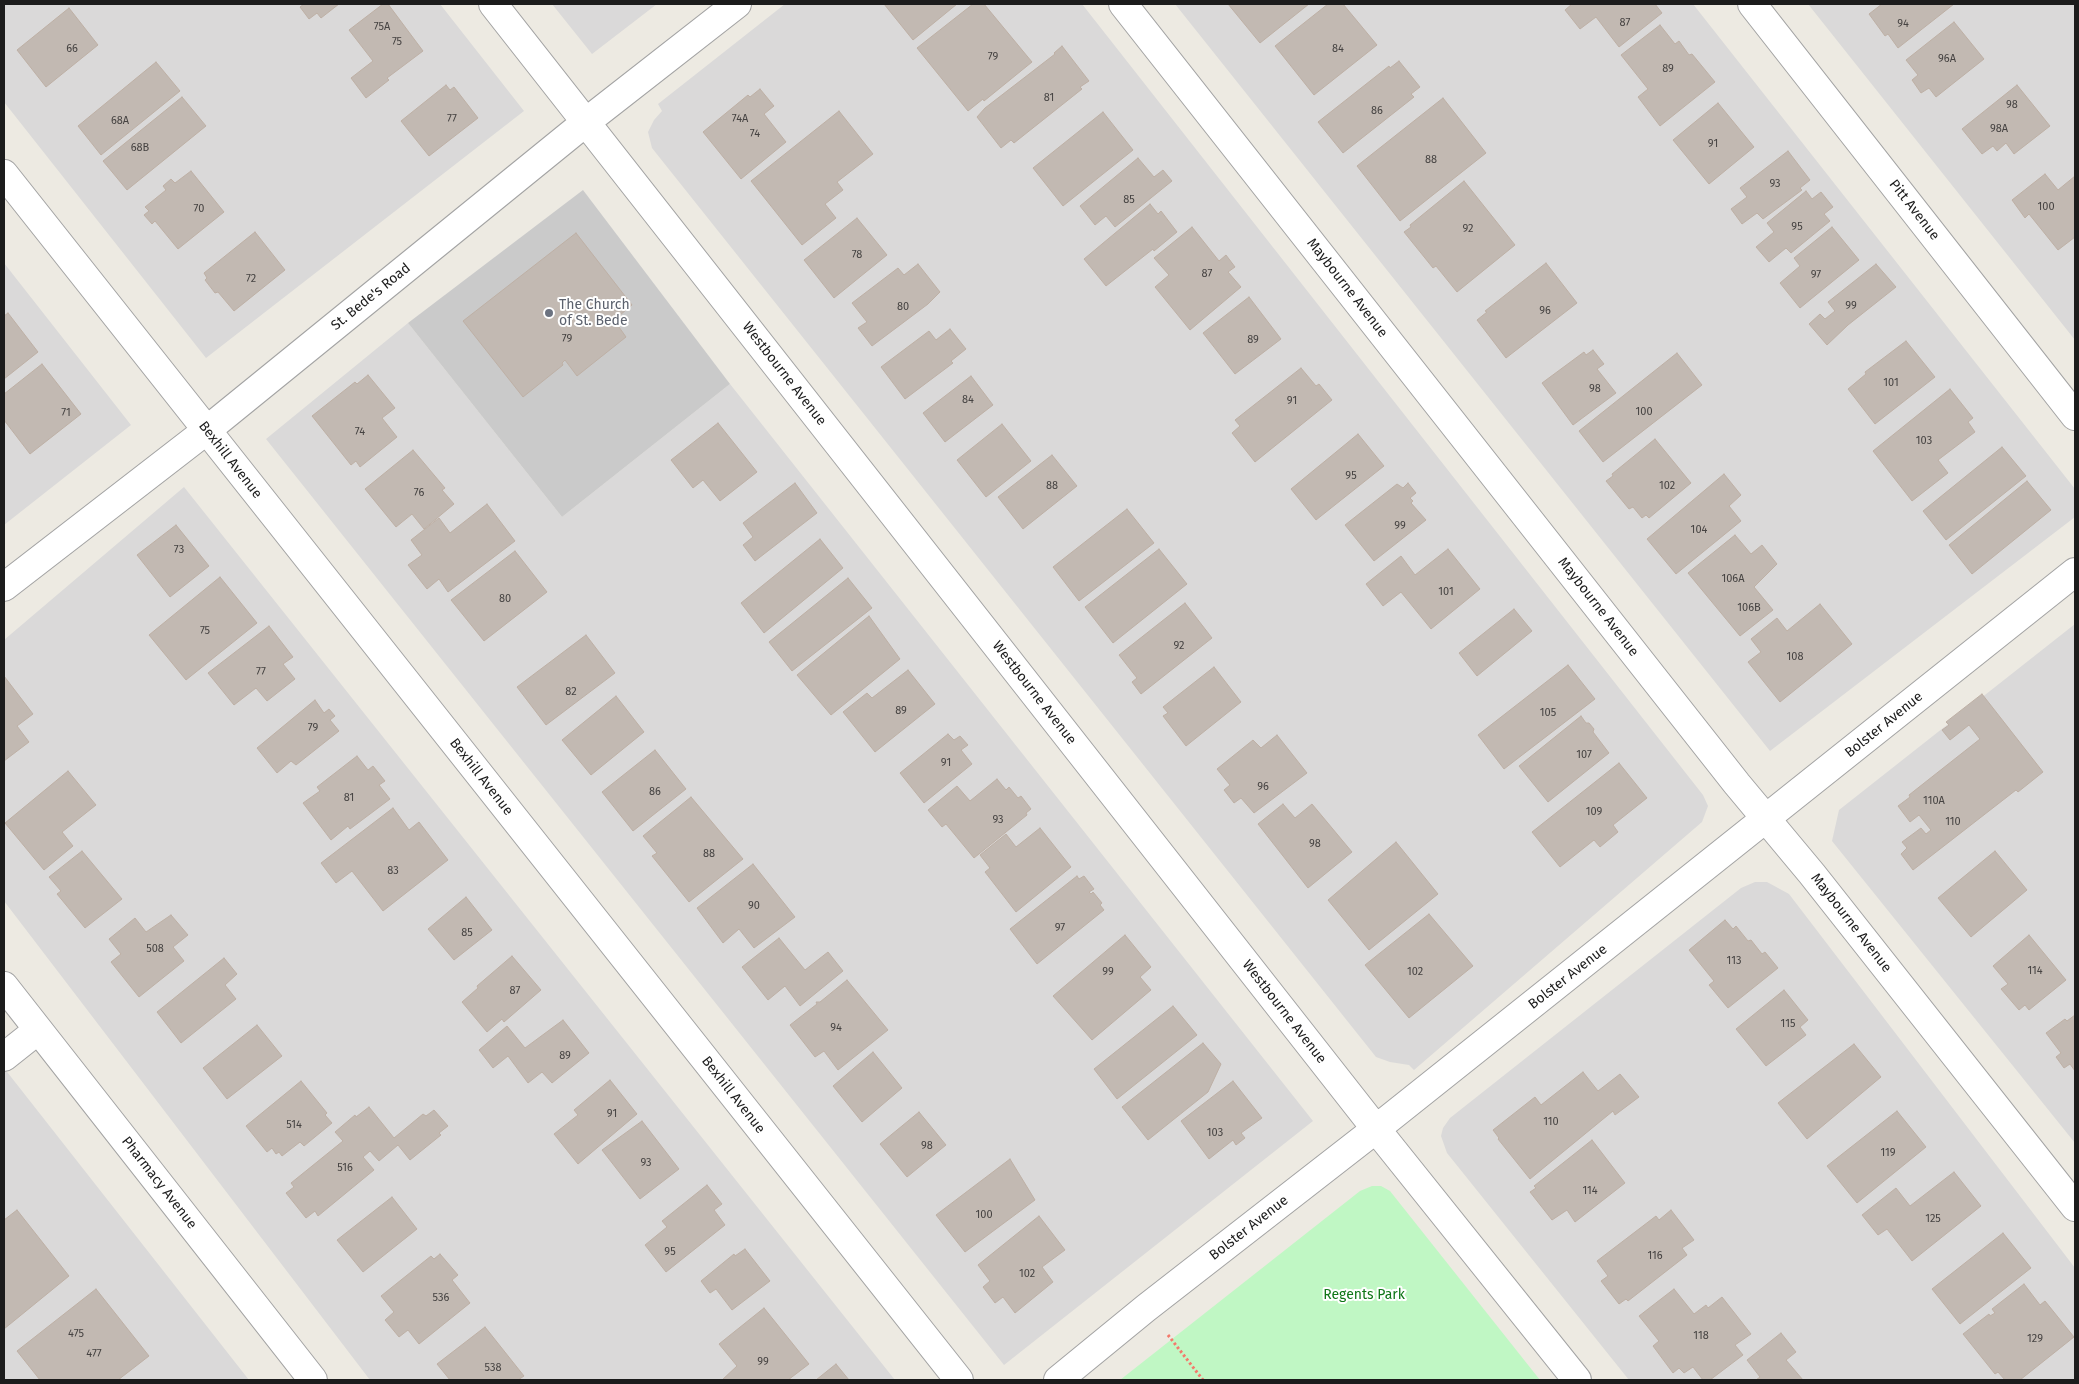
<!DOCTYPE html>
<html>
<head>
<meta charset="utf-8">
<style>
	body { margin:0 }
	#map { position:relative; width:2079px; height:1384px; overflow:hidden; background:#edeae2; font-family:"Fira Sans",sans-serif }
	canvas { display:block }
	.frame { position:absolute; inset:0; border:5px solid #1c1c1c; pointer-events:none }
</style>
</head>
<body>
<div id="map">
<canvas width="2079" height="1384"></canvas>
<div class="frame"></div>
</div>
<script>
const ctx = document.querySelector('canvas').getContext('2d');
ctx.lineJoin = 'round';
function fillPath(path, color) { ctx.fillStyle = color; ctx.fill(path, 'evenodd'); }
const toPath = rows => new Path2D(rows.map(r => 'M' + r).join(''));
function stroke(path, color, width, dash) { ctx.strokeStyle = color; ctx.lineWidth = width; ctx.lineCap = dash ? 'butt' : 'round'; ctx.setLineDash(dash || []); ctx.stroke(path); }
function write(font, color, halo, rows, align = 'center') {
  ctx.font = font + ' "Fira Sans",sans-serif'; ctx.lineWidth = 4; ctx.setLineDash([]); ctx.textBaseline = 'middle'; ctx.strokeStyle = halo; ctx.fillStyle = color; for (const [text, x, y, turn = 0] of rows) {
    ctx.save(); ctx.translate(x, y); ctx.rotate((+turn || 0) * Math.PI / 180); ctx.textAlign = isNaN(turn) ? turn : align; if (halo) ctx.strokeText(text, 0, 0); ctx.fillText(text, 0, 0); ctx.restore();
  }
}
fillPath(toPath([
	[4,4,440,4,524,111,206,358,4,102],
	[552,4,657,4,592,54],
	[785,4,1082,4,1703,795,1708,806,1702,822,1414,1070,1409,1065,1390,1062,1376,1057,652,148,648,132,654,120,662,111,658,104],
	[1175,4,1693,4,2075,489,2075,517,1770,751],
	[1808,4,2075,4,2075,340],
	[4,263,131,425,4,525],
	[408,323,562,517,730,384,1313,1121,1004,1365,266,439],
	[184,487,895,1380,370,1380,4,901,4,640],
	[2075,624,2075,1143,1832,841,1839,810],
	[1755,882,1767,882,1789,894,2075,1268,2075,1380,1629,1380,1447,1153,1441,1136,1443,1128,1450,1118,1741,888],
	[4,1068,249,1380,4,1380]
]), '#dad9d9');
fillPath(toPath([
	[583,190,730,384,562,517,408,323]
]), '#cacaca');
fillPath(toPath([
	[1372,1186,1381,1186,1390,1191,1540,1380,1120,1380,1360,1191]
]), '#c0f7c4');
const building = toPath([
	[304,4,339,4,321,18,317,13,309,19,300,7,304,4],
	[383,4,388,4,423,51,387,78,389,80,366,98,351,78,373,61,349,30,383,4],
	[884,4,957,4,913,40,884,4],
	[973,4,984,4,1032,62,984,101,983,99,968,111,917,48,973,4],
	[1228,4,1309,4,1260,43,1228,4],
	[1328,4,1343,4,1377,45,1314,95,1275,46,1328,4],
	[1572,4,1655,4,1662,13,1619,47,1596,17,1580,29,1565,10,1572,4],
	[1882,4,1954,4,1898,48,1888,34,1885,36,1869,14,1882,4],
	[69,8,98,45,46,87,17,50,69,8],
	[1954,22,1984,59,1936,97,1929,88,1921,93,1912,80,1918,75,1906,60,1954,22],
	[1660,25,1675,44,1679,41,1689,55,1692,54,1715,82,1660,126,1638,97,1648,89,1621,55,1660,25],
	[1062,46,1089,81,1080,87,1082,89,1014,143,1011,140,1001,148,977,117,985,108,1055,54,1054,53,1062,46],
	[1399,61,1420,87,1411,94,1414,97,1343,153,1318,122,1389,66,1390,68,1399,61],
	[156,62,180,91,101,155,78,126,156,62],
	[446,85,450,90,454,87,478,118,429,156,401,121,446,85],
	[2017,85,2050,126,2014,154,2006,143,1997,151,1993,146,1982,154,1962,129,2017,85],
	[760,89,774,106,764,114,786,142,741,179,703,132,748,95,750,97,760,89],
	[182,97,206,126,127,190,103,161,182,97],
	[1443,98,1486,153,1400,221,1357,166,1443,98],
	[1718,103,1754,147,1709,184,1673,140,1718,103],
	[839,111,873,154,837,182,843,190,825,204,836,218,802,245,751,181,839,111],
	[1103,112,1133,150,1063,206,1033,168,1103,112],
	[1788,151,1810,180,1800,188,1802,190,1763,219,1757,213,1742,224,1731,209,1747,197,1740,188,1788,151],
	[1138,158,1154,177,1163,170,1172,181,1115,227,1106,216,1095,225,1080,206,1138,158],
	[191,171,224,212,178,249,155,221,152,224,144,215,149,211,145,207,166,190,163,186,171,179,175,183,191,171],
	[2045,174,2058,190,2075,176,2075,237,2058,250,2029,214,2025,218,2012,200,2045,174],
	[1464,181,1515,245,1457,292,1436,266,1433,268,1404,232,1411,227,1410,225,1464,181],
	[1806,191,1812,199,1821,192,1833,207,1824,214,1830,221,1791,253,1786,248,1769,262,1756,247,1774,232,1767,223,1806,191],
	[1150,204,1158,214,1161,211,1177,232,1154,251,1153,249,1106,286,1084,259,1150,204],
	[857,218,887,255,834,298,804,260,857,218],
	[1192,227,1219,261,1226,255,1235,267,1228,272,1241,287,1190,330,1155,287,1169,275,1154,258,1192,227],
	[1832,227,1859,260,1800,308,1780,283,1800,266,1794,258,1832,227],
	[255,232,285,270,234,311,218,292,215,293,205,280,207,278,204,273,255,232],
	[576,233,632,305,614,320,626,337,577,376,565,360,562,363,563,365,523,397,463,321,576,233],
	[1546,263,1577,303,1506,358,1477,320,1487,312,1485,311,1546,263],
	[918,264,940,292,928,304,872,346,858,328,867,322,852,303,898,268,904,275,918,264],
	[1876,264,1896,287,1848,325,1827,345,1809,324,1820,314,1825,319,1835,311,1828,302,1876,264],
	[1249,297,1281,339,1235,374,1203,333,1249,297],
	[8,313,38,352,4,379,4,316,8,313],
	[950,329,966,349,951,361,953,363,905,399,881,367,929,331,936,340,950,329],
	[1906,341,1935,377,1875,424,1848,389,1866,374,1865,372,1906,341],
	[1593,350,1604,364,1597,369,1616,393,1573,425,1542,383,1584,352,1586,355,1593,350],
	[1677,353,1702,385,1603,462,1579,431,1677,353],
	[42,364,81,414,30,454,4,420,4,394,42,364],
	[1301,368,1316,386,1319,384,1332,400,1255,462,1232,433,1240,426,1235,420,1301,368],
	[368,375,395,408,382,418,397,437,360,467,356,461,351,465,312,416,355,382,357,384,368,375],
	[971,376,993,405,945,442,923,413,971,376],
	[1950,389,1973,418,1968,422,1975,432,1938,460,1948,473,1912,501,1873,451,1950,389],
	[718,423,757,472,720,501,703,480,693,488,671,460,718,423],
	[1002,424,1031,461,986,497,957,460,1002,424],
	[1358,434,1384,466,1316,520,1291,489,1358,434],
	[1655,439,1691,483,1649,518,1646,515,1642,518,1633,507,1629,509,1606,481,1613,476,1612,474,1655,439],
	[2002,447,2026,476,1946,540,1923,511,2002,447],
	[413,450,445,488,442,490,454,504,424,529,412,514,396,527,365,489,413,450],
	[1052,455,1077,486,1023,529,998,497,1052,455],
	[1724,474,1741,495,1729,506,1741,521,1676,574,1647,539,1724,474],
	[2027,481,2051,510,1972,574,1949,545,2027,481],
	[795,483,817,513,755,561,743,545,753,537,743,523,795,483],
	[1408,483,1416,493,1410,498,1413,501,1411,503,1426,520,1374,561,1345,525,1397,484,1403,488,1408,483],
	[487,504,515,541,448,592,439,579,427,589,408,565,422,555,411,540,439,518,450,533,487,504],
	[1127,509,1154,543,1079,601,1053,567,1127,509],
	[176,525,209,566,170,597,137,555,176,525],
	[1735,535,1751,554,1762,545,1777,564,1754,587,1773,610,1740,636,1688,573,1735,535],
	[820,539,843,568,764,633,741,603,820,539],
	[1159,549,1187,584,1113,643,1085,607,1159,549],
	[1448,549,1480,589,1431,629,1401,592,1383,606,1366,584,1401,556,1415,575,1448,549],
	[515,551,547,592,484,641,451,600,515,551],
	[220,577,257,623,186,680,149,635,220,577],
	[848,578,872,608,792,671,769,642,848,578],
	[1185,603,1212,638,1141,694,1132,682,1137,678,1119,655,1185,603],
	[1820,604,1852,644,1780,702,1748,662,1761,652,1751,639,1777,618,1787,631,1820,604],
	[1514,609,1532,631,1477,676,1459,653,1514,609],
	[869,616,900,659,831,715,797,675,869,616],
	[269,626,293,657,283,664,295,679,267,701,256,688,234,705,208,673,269,626],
	[586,635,615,673,546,725,517,687,586,635],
	[1568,665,1595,699,1504,769,1478,735,1568,665],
	[1214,667,1241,702,1186,746,1163,716,1168,713,1163,707,1214,667],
	[908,670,935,704,875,752,843,712,867,693,872,698,908,670],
	[4,676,33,714,17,726,29,742,4,761,4,676],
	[1982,694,2043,772,2018,792,2016,790,1913,870,1901,854,1907,848,1902,842,1921,828,1926,834,1931,830,1919,815,1910,822,1898,806,1910,797,1909,795,1980,739,1969,725,1950,740,1942,730,1949,725,1946,722,1982,694],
	[616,696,644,732,591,775,562,740,616,696],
	[315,700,324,713,329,709,335,716,330,720,339,731,296,765,291,761,277,773,257,748,315,700],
	[1581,716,1586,723,1589,723,1594,729,1593,732,1609,753,1548,802,1519,766,1581,716],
	[948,734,954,740,960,736,968,745,961,750,972,764,924,803,900,773,948,734],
	[1277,735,1307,773,1254,813,1241,798,1234,803,1224,790,1230,785,1217,769,1253,740,1261,748,1277,735],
	[655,750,686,789,633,831,602,792,655,750],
	[357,756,368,770,373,766,385,781,379,785,390,799,350,829,348,826,331,840,303,803,320,791,317,787,357,756],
	[1619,763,1647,798,1613,825,1618,832,1600,847,1594,840,1560,867,1532,832,1619,763],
	[68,771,96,805,62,832,73,846,44,870,5,823,68,771],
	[997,779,1006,790,1009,787,1018,798,1021,796,1031,809,1026,813,1027,815,974,858,946,824,942,827,928,810,957,786,970,801,997,779],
	[691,797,743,859,689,902,652,856,657,853,643,836,691,797],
	[1283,804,1295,818,1312,804,1352,852,1308,888,1258,824,1283,804],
	[393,808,409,830,419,822,448,860,383,911,352,871,336,883,321,863,393,808],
	[1040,828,1071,867,1016,912,985,872,990,868,980,855,1006,834,1016,847,1040,828],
	[1396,842,1438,894,1369,950,1328,900,1396,842],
	[82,851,122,899,85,928,57,894,61,891,49,877,82,851],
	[1995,851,2027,890,1971,937,1938,898,1995,851],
	[753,864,795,917,754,948,739,929,723,943,697,908,753,864],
	[1077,876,1079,879,1084,876,1094,889,1089,892,1091,894,1093,892,1102,903,1100,905,1104,910,1037,964,1010,929,1077,876],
	[466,897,492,930,454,960,428,929,466,897],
	[1429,914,1473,966,1409,1018,1365,965,1429,914],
	[171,915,188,935,173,947,184,961,139,997,111,962,121,954,109,939,135,918,146,932,171,915],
	[1725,920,1733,929,1736,926,1748,941,1751,940,1762,954,1765,952,1778,968,1728,1008,1709,985,1714,981,1689,950,1725,920],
	[1125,935,1151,967,1140,977,1151,990,1092,1040,1053,996,1125,935],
	[2029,935,2066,980,2029,1010,2025,1005,2019,1010,2001,989,2008,984,1993,966,2029,935],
	[779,938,805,970,828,952,843,971,800,1006,785,986,768,1000,742,967,779,938],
	[512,956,541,990,504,1022,502,1019,487,1032,462,1002,478,988,477,986,512,956],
	[224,958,237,974,225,985,236,999,181,1043,157,1012,224,958],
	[847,980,888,1030,838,1070,824,1051,815,1057,790,1025,817,1004,816,1002,820,1002,847,980],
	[1784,990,1808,1020,1800,1027,1806,1035,1766,1066,1736,1029,1784,990],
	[1173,1006,1197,1035,1117,1099,1094,1069,1173,1006],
	[2075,1015,2075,1071,2070,1064,2064,1068,2056,1057,2061,1053,2046,1033,2065,1019,2067,1021,2075,1015],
	[563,1020,589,1053,552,1083,542,1072,528,1083,508,1056,493,1068,479,1050,507,1026,525,1048,563,1020],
	[257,1025,282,1056,227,1099,203,1068,257,1025],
	[1203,1043,1221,1064,1208,1092,1148,1140,1122,1107,1203,1043],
	[1854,1044,1881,1077,1807,1139,1778,1103,1854,1044],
	[873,1052,902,1088,862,1122,833,1086,873,1052],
	[1583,1072,1598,1091,1620,1074,1639,1097,1615,1115,1613,1111,1530,1179,1498,1139,1499,1138,1493,1130,1535,1097,1541,1105,1583,1072],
	[610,1080,637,1114,578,1164,554,1134,578,1115,574,1110,610,1080],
	[301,1081,327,1113,325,1115,332,1123,304,1146,300,1142,282,1156,279,1152,276,1154,272,1148,267,1152,246,1126,301,1081],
	[1233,1081,1262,1118,1241,1133,1245,1138,1236,1145,1233,1140,1209,1159,1181,1121,1233,1081],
	[369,1107,394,1138,423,1114,426,1116,434,1110,448,1126,439,1133,441,1135,410,1160,398,1145,379,1161,370,1151,363,1157,374,1170,318,1216,315,1211,306,1218,286,1193,294,1187,291,1183,343,1141,335,1132,355,1115,356,1117,369,1107],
	[1897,1111,1926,1147,1857,1203,1827,1166,1897,1111],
	[919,1112,946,1145,907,1177,880,1144,919,1112],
	[642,1121,679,1169,640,1199,602,1150,642,1121],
	[1592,1140,1625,1183,1575,1222,1567,1210,1552,1220,1530,1192,1536,1188,1534,1186,1592,1140],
	[1010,1159,1035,1200,965,1252,936,1215,1010,1159],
	[1954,1172,1981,1206,1912,1261,1887,1229,1878,1235,1862,1215,1896,1188,1910,1206,1954,1172],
	[707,1185,722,1204,714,1210,725,1225,666,1272,645,1245,667,1227,662,1221,707,1185],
	[392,1197,417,1229,363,1272,337,1240,392,1197],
	[17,1210,69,1276,4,1329,4,1220,17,1210],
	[1671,1210,1694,1240,1682,1248,1687,1255,1628,1301,1626,1299,1619,1304,1601,1281,1608,1276,1597,1261,1656,1216,1659,1220,1671,1210],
	[1039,1216,1065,1250,1042,1267,1053,1282,1015,1313,1003,1297,995,1303,983,1287,990,1281,978,1265,1039,1216],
	[2003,1233,2031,1268,1960,1324,1932,1289,2003,1233],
	[745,1249,770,1281,732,1310,716,1289,710,1293,701,1281,734,1254,735,1256,745,1249],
	[440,1254,458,1275,452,1280,470,1303,419,1344,408,1330,399,1337,385,1320,394,1312,381,1296,431,1256,434,1259,440,1254],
	[2024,1284,2040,1305,2045,1301,2074,1337,2020,1380,2005,1380,1998,1372,1995,1374,1963,1334,1989,1314,1990,1316,1995,1313,1992,1309,2024,1284],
	[96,1289,149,1356,118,1380,40,1380,17,1351,96,1289],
	[1674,1289,1694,1314,1706,1305,1708,1308,1722,1297,1751,1334,1735,1345,1743,1355,1710,1380,1703,1380,1693,1367,1684,1373,1679,1368,1673,1373,1653,1346,1659,1341,1639,1316,1674,1289],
	[764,1308,809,1364,788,1380,722,1380,737,1366,719,1344,764,1308],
	[485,1327,524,1376,518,1380,450,1380,437,1364,485,1327],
	[1781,1333,1796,1352,1786,1360,1803,1380,1756,1380,1760,1377,1747,1360,1781,1333],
	[836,1364,849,1380,816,1380,836,1364]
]);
fillPath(building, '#c2b9b2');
stroke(building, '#beb0a5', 1);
const minor = toPath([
	[493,4,1376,1129,1577,1380],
	[1123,4,1737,784,1812,874,2075,1207],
	[1752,4,2075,416],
	[4,174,959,1380],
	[4,587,207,430,586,122,737,4],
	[4,986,313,1380],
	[4,1057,38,1030],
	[1058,1380,1146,1308,1376,1129,2075,572]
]);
stroke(minor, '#a3a3a3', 30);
stroke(toPath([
	[1168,1335,1203,1380]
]), '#f47a6c', 3, [2.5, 2.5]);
stroke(minor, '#fff', 28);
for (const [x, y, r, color] of [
	[549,313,5,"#6b7280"]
]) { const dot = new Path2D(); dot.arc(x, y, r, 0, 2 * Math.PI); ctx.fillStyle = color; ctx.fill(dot); stroke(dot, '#fff', 2); }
write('11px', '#464342', null, [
	["87",1625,23],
	["94",1903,24],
	["75A",382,27],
	["75",397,42],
	["66",72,49],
	["84",1338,49],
	["79",993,57],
	["96A",1947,59],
	["89",1668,69],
	["81",1049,98],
	["98",2012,105],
	["86",1377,111],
	["77",452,119],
	["74A",740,119],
	["68A",120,121],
	["98A",1999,129],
	["74",755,134],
	["91",1713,144],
	["68B",140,148],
	["88",1431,160],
	["93",1775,184],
	["85",1129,200],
	["100",2046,207],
	["70",199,209],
	["95",1797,227],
	["92",1468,229],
	["78",857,255],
	["87",1207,274],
	["97",1816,275],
	["72",251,279],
	["99",1851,306],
	["80",903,307],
	["96",1545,311],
	["79",567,339],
	["89",1253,340],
	["101",1891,383],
	["98",1595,389],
	["84",968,400],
	["91",1292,401],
	["100",1644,412],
	["71",66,413],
	["74",360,432],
	["103",1924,441],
	["95",1351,476],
	["88",1052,486],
	["102",1667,486],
	["76",419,493],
	["99",1400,526],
	["104",1699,530],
	["73",179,550],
	["106A",1733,579],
	["101",1446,592],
	["80",505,599],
	["106B",1749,608],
	["75",205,631],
	["92",1179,646],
	["108",1795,657],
	["77",261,672],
	["82",571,692],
	["89",901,711],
	["105",1548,713],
	["79",313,728],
	["107",1584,755],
	["91",946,763],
	["96",1263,787],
	["86",655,792],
	["81",349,798],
	["110A",1934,801],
	["109",1594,812],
	["93",998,820],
	["110",1953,822],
	["98",1315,844],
	["88",709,854],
	["83",393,871],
	["90",754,906],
	["97",1060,928],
	["85",467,933],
	["508",155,949],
	["113",1734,961],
	["114",2035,971],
	["99",1108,972],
	["102",1415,972],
	["87",515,991],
	["115",1788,1024],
	["94",836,1028],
	["89",565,1056],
	["91",612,1114],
	["110",1551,1122],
	["514",294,1125],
	["103",1215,1133],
	["98",927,1146],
	["119",1888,1153],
	["93",646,1163],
	["516",345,1168],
	["114",1590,1191],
	["100",984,1215],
	["125",1933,1219],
	["95",670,1252],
	["116",1655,1256],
	["102",1027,1274],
	["536",441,1298],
	["475",76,1334],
	["118",1701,1336],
	["129",2035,1339],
	["477",94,1354],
	["99",763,1362],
	["538",493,1368]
]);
write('14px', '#1c1c1c', '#fff', [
	["Pitt Avenue",1914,210,52],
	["Maybourne Avenue",1347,288,52],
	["St. Bede's Road",371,297,-39],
	["Westbourne Avenue",784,374,52],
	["Bexhill Avenue",230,460,52],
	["Maybourne Avenue",1598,607,52],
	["Westbourne Avenue",1034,693,52],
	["Bolster Avenue",1884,725,-39],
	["Bexhill Avenue",481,777,52],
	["Maybourne Avenue",1851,923,52],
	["Bolster Avenue",1568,977,-38],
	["Westbourne Avenue",1284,1012,52],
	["Bexhill Avenue",733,1095,52],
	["Pharmacy Avenue",159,1183,52],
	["Bolster Avenue",1249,1228,-38]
]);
write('14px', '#5b616d', '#fff', [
	["The Church",559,305],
	["of St. Bede",559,321]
], 'left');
write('14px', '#0f7617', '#fff', [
	["Regents Park",1364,1295]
]);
</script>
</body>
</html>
